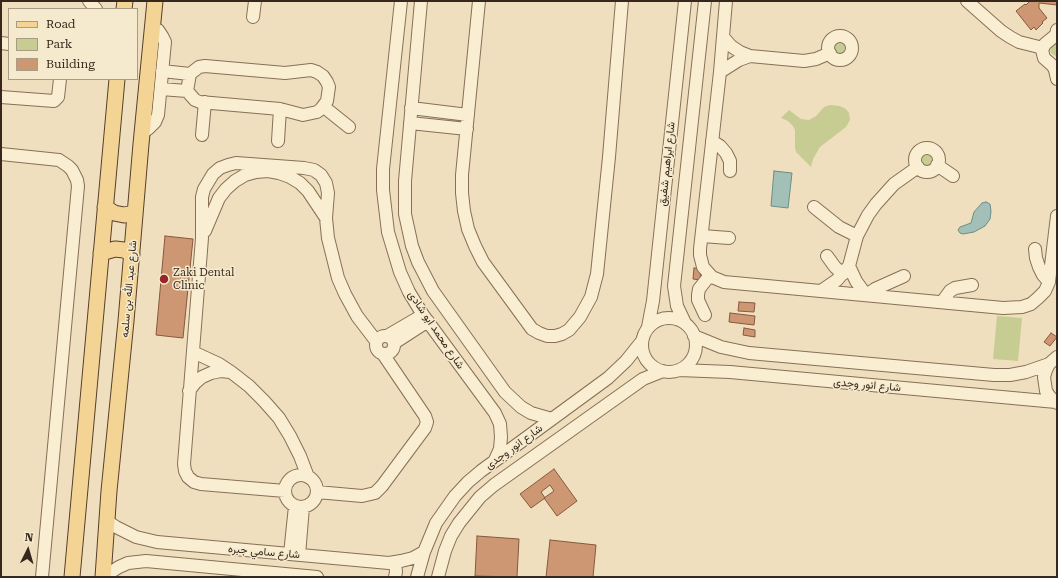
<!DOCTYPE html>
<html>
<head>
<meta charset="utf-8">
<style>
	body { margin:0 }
	#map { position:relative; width:1058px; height:578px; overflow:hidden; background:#efdfbe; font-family:"Roboto Serif",serif }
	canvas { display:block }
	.frame { position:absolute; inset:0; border:2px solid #36281c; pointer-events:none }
	.legend { position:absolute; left:8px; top:8px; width:130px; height:72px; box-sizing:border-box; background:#f6eace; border:1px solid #a99c87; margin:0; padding:5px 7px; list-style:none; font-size:12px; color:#36281c }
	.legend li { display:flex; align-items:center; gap:8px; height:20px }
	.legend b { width:20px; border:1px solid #a99c87 }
	.north { position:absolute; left:8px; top:530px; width:40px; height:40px; -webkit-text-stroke:3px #f6eace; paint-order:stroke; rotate:5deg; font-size:11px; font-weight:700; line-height:16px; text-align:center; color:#36281c }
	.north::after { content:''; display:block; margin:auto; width:14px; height:18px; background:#36281c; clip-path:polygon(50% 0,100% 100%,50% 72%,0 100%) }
</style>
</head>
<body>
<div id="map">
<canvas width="1058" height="578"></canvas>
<div class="frame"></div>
<ul class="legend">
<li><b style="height:5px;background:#f4d494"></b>Road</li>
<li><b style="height:11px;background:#c7cd92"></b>Park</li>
<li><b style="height:11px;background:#ce9773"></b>Building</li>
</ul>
<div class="north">N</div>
</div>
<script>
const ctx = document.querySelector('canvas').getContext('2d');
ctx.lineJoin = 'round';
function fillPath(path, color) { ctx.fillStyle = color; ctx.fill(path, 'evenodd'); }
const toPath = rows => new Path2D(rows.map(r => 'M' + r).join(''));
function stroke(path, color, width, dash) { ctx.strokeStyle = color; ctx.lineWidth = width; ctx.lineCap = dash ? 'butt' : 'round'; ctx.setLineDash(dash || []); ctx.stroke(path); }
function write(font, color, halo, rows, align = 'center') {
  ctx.font = font + ' "Roboto Serif",Vazirmatn,serif'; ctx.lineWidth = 3; ctx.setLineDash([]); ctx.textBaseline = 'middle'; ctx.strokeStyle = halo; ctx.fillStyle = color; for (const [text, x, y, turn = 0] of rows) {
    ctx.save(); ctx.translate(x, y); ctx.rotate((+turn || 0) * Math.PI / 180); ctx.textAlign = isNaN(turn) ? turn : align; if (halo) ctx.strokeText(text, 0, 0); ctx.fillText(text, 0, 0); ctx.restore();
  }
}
fillPath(toPath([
	[1057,41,1057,57,1051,53,1050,48,1051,46],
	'834 48a6 6 0 1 1 12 0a6 6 0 1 1-12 0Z',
	[830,105,840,106,846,109,849,113,850,120,846,127,820,147,813,159,811,167,796,152,795,148,795,130,793,126,788,121,781,118,789,110,801,119,809,120,816,116,824,107],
	'920 160a6 6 0 1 1 12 0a6 6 0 1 1-12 0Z',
	[997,316,1022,318,1018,361,993,359]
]), '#c7cd92');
const water = toPath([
	[774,171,792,173,788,208,771,206,774,171],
	[986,202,990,204,991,211,990,219,985,226,974,232,963,234,960,233,958,230,960,227,971,223,974,212,982,203,986,202]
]);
fillPath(water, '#a2c0b7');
stroke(water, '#698e84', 1);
const building = toPath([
	[1030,1,1057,1,1057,5,1039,3,1039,8,1047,18,1042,22,1043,23,1036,30,1034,27,1031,30,1016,11,1025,4,1026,5,1030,1],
	[165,236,193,239,183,338,156,335,165,236],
	[694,268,701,269,700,280,693,279,694,268],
	[739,302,755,303,754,312,738,311,739,302],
	[730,313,755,316,754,325,729,322,730,313],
	[744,328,755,330,755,337,743,335,744,328],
	[1051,333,1057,337,1050,346,1044,342,1051,333],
	[554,469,577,501,557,516,544,498,554,491,550,485,541,492,545,498,531,508,520,494,554,469],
	[477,536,519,539,517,577,475,576,477,536],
	[550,540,596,545,593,577,546,577,550,540]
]);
fillPath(building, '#ce9773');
stroke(building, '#87583c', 1);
const minor = toPath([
	[89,1,96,9],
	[401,1,383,169,383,190,388,232,400,272,409,292,423,315,495,413,500,424,501,437,500,449,495,460],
	[421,1,405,181,405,214,412,246,418,262,433,291,505,392,521,407,531,413,552,419],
	[479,1,462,175,462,193,464,211,468,229,475,246,483,262,532,329,539,333,547,336,555,336,562,334,569,330,580,317,591,297,597,274,609,157,622,1],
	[726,1,720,72,700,249,700,255,703,267,712,277,724,282,1003,308,1022,307,1031,304,1038,298,1045,291,1049,282,1057,216],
	[967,1,1001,31,1010,37,1019,42,1043,48],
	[253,17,255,1],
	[1057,30,1056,35,1045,44,1042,50,1044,58,1053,66,1055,70,1057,79],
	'828 48a12 12 0 1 1 24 0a12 12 0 1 1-24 0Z',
	[724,38,731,46,740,52,750,56,804,61,816,59,830,53],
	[1,43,9,44],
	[205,66,285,73,311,70,317,72,323,76,327,82,329,87,327,101,321,109,317,112,303,115,280,109,200,102,195,100,187,91,190,74,199,67,205,66],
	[162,71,190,74],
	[720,72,739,60,750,56],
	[161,89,187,91],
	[1,97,54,101,58,97,60,79],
	[324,107,349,127],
	[411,108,468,115],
	[410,123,467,129],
	[142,133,149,128,155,122,158,115,165,42,162,36,158,30,152,27],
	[202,135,205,102],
	[278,141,280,109],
	[712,141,720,146,726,153,730,161,730,171],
	'915 160a12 12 0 1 1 24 0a12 12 0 1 1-24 0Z',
	[1,154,59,160,68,166,72,170,77,180,78,186,42,577],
	[937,165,953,176],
	[814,207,839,227,857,236],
	[205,231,219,198,226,189,235,181,245,175,256,172,268,171,279,173,290,177,300,183,308,191,326,218],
	[702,236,729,238],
	[1035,249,1036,258,1039,267,1043,275,1049,282],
	[827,256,835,267,843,274],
	[849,266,856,281,866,295,875,289,904,276],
	[821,291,837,280,849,266,857,236,868,215,876,204,894,184,918,167],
	[942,302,950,291,955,288,972,285],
	[705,315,698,300,698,295,699,289,710,275],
	'642 345a27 27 0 1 1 54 0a27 27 0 1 1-54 0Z',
	[685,323,677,306,674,286,705,1],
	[648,327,653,301,685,1],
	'376 345a9 9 0 1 1 18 0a9 9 0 1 1-18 0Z',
	[387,336,423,315],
	[694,336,721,347,749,353,994,375,1010,375,1026,372,1049,364],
	[394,343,428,321],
	[193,352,219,364,231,372,249,386,264,401,279,418,290,436,300,456,308,477],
	[1057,357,1049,364,1046,370,1044,377,1046,391,1050,397,1057,403],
	[679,370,730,372,1056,402],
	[189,391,195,383,202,377,211,373,221,371,230,372],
	'285 491a16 16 0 1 1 32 0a16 16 0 1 1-32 0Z',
	[285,491,201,484,194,482,188,477,185,471,184,464,202,238,202,197,204,189,213,174,220,168,228,165,236,163,304,168,314,170,321,175,326,183,328,193,326,218,328,238,338,278,345,294,357,316,376,341],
	[317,492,362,496,375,493,382,486,425,428,427,422,425,416,383,354],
	[107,521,116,527,136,537,157,542,389,563,401,561,413,558,424,552],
	[290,554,295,506],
	[299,555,303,507],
	[103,577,119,567,128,563,146,561,317,577],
	[395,577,396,572,395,562],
	[417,577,424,552,436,523,455,496,468,482,481,471,608,378,626,361,642,341],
	[438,577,445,551,451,536,459,523,480,497,494,485,643,379,663,371]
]);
const major = toPath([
	[124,9,125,1],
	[105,207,114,213,124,215,135,213],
	[101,253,115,249,124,250,132,254],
	[72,577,117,79],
	[103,577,109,491,126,321,141,144,155,1]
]);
stroke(minor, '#877057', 14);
stroke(major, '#553e2b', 17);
stroke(minor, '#f9edd2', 12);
stroke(major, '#f4d494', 15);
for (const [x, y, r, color] of [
	[164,279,5,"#982529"]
]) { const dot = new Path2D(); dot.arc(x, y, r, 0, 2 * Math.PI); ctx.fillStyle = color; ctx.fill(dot); stroke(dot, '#f6eace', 1.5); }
write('11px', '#36281c', '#f6eace', [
	["شارع ابراهيم شفيق",667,164,-84],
	["شارع عبد الله بن سلمه",129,289,-85],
	["شارع محمد ابو شادى",436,330,56],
	["شارع انور وجدى",867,385,5],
	["شارع انور وجدى",514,447,-36],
	["شارع سامي جبره",264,552,5]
]);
write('11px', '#36281c', '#f6eace', [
	["Zaki Dental",173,273],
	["Clinic",173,286]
], 'left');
</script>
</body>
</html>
